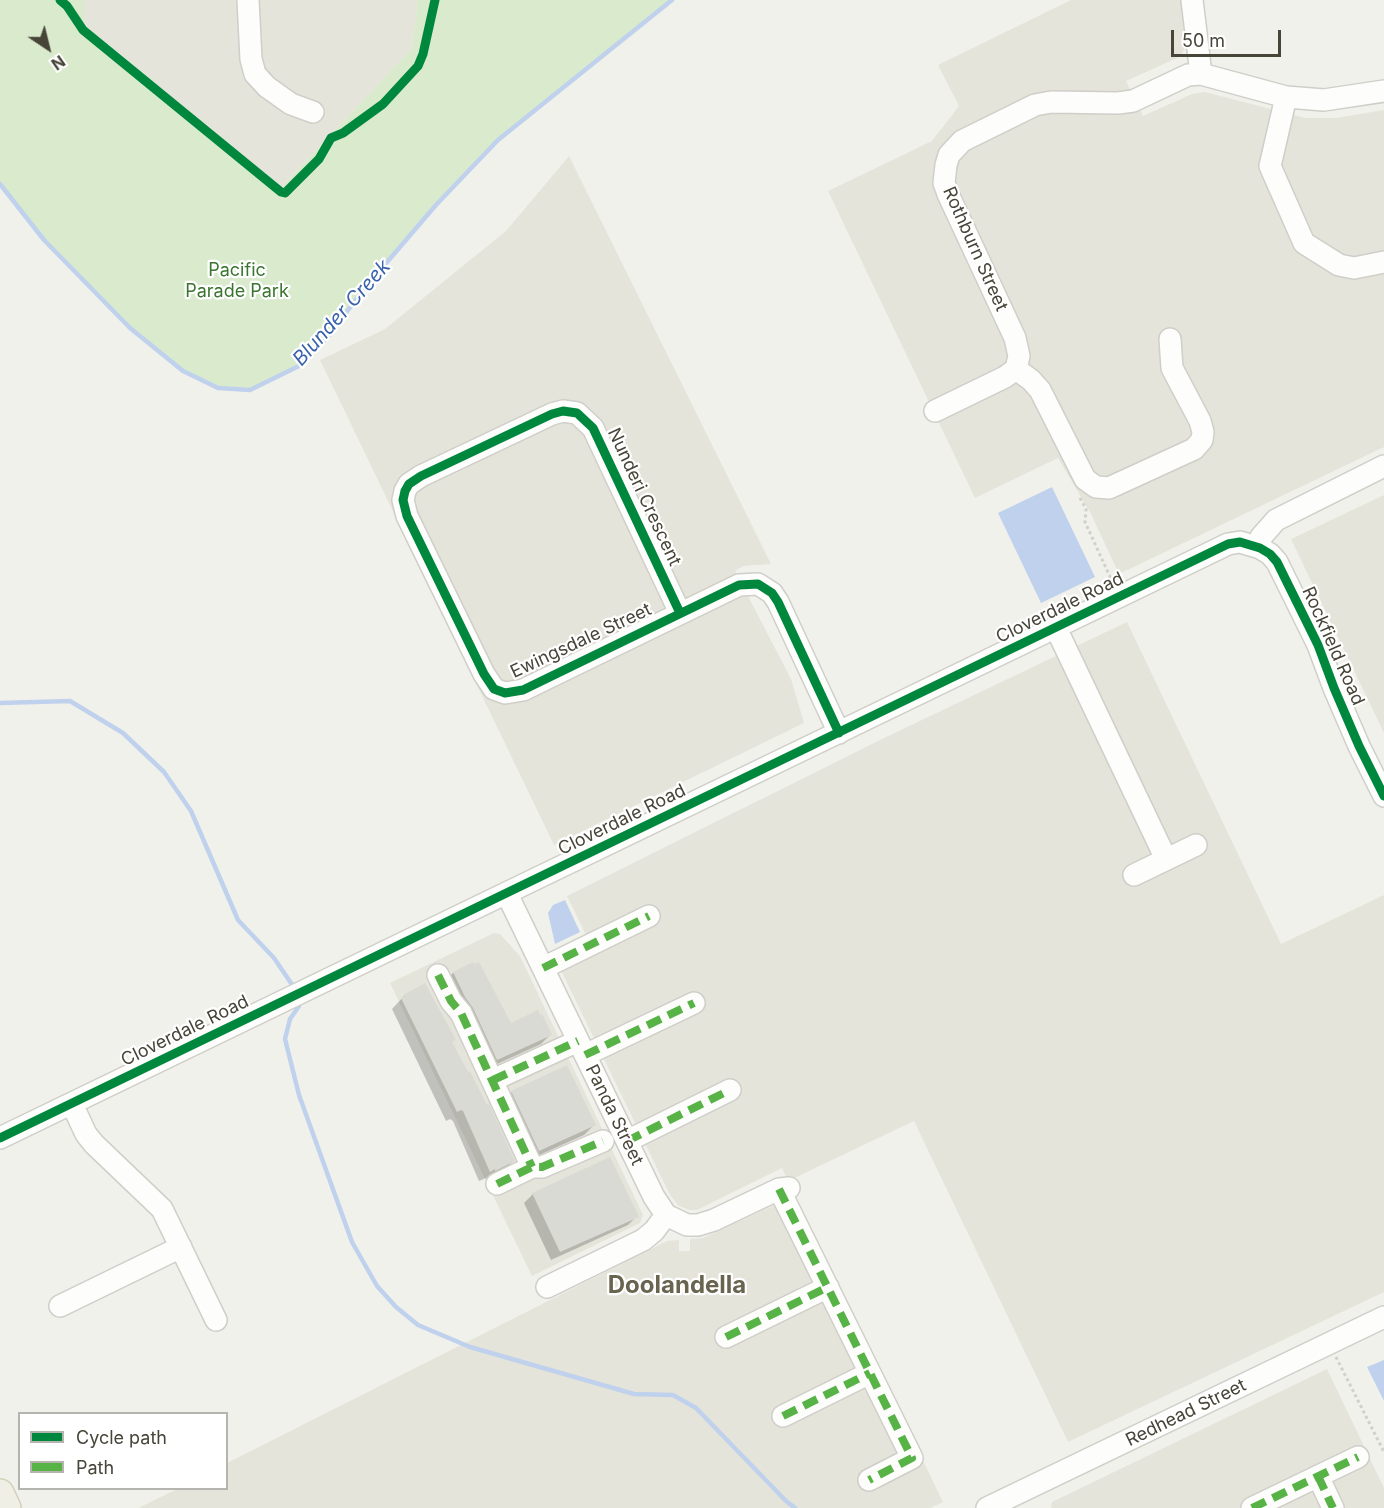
<!DOCTYPE html>
<html>
<head>
<meta charset="utf-8">
<style>
	body { margin:0 }
	#map { position:relative; width:1384px; height:1508px; overflow:hidden; background:#f1f1eb; font-family:Inter,sans-serif }
	canvas { display:block }
	.legend { position:absolute; left:18px; top:1412px; width:210px; height:78px; box-sizing:border-box; background:#fff; border:2px solid #b5b4af; margin:0; padding:8px 10px; list-style:none; font-size:18px; color:#474438 }
	.legend li { display:flex; align-items:center; gap:12px; height:30px }
	.legend b { width:30px; border:2px solid #b5b4af }
	.north { position:absolute; left:18px; top:18px; width:60px; height:60px; -webkit-text-stroke:4px #fff; paint-order:stroke; rotate:145deg; font-size:16px; font-weight:700; line-height:24px; text-align:center; color:#474438 }
	.north::after { content:''; display:block; margin:auto; width:21px; height:27px; background:#474438; clip-path:polygon(50% 0,100% 100%,50% 72%,0 100%) }
	.scale { position:absolute; left:1171px; top:30px; width:110px; height:27px; box-sizing:border-box; border:3px solid #474438; border-top:0; padding-left:8px; font-size:18px; line-height:21px; white-space:nowrap; color:#474438; -webkit-text-stroke:4px #fff; paint-order:stroke }
</style>
</head>
<body>
<div id="map">
<canvas width="1384" height="1508"></canvas>
<ul class="legend">
<li><b style="height:8px;background:#00873e"></b>Cycle path</li>
<li><b style="height:8px;background:#57b346"></b>Path</li>
</ul>
<div class="north">N</div>
<div class="scale">50 m</div>
</div>
<script>
const ctx = document.querySelector('canvas').getContext('2d');
ctx.lineJoin = 'round';
function fillPath(path, color) { ctx.fillStyle = color; ctx.fill(path, 'evenodd'); }
const toPath = rows => new Path2D(rows.map(r => 'M' + r).join(''));
function stroke(path, color, width, dash) { ctx.strokeStyle = color; ctx.lineWidth = width; ctx.lineCap = dash ? 'butt' : 'round'; ctx.setLineDash(dash || []); ctx.stroke(path); }
function write(font, color, halo, rows, align = 'center') {
  ctx.font = font + ' Inter,sans-serif'; ctx.lineWidth = 4.5; ctx.setLineDash([]); ctx.textBaseline = 'middle'; ctx.strokeStyle = halo; ctx.fillStyle = color; for (const [text, x, y, turn = 0] of rows) {
    ctx.save(); ctx.translate(x, y); ctx.rotate((+turn || 0) * Math.PI / 180); ctx.textAlign = isNaN(turn) ? turn : align; if (halo) ctx.strokeText(text, 0, 0); ctx.fillText(text, 0, 0); ctx.restore();
  }
}
fillPath(toPath([
	[84,0,418,0,412,48,281,188,84,26],
	[1071,0,1181,0,1185,47,1182,54,1177,58,1126,81,1143,116,1192,94,1205,92,1305,118,1336,118,1384,110,1384,447,1119,574,1091,514,1058,458,975,498,828,191,932,141,959,106,938,65],
	[569,156,771,564,743,566,735,571,791,679,804,723,554,845,320,360,385,329,506,231],
	[1384,495,1384,733,1291,539],
	[1127,622,1281,944,1384,895,1384,1292,1068,1442,914,1121,788,1181,782,1168,697,1210,690,1210,679,1206,670,1195,552,952,586,935,567,896,880,740],
	[494,933,500,934,520,956,643,1215,640,1223,532,1276,390,983],
	[796,1197,943,1502,930,1508,138,1508,177,1489,226,1488,227,1463,667,1241,679,1240,679,1251,690,1251,690,1239,703,1238,779,1203],
	[1327,1369,1384,1488,1384,1508,1051,1508,1052,1502]
]), '#e5e4da');
fillPath(toPath([
	[0,0,84,0,84,26,281,188,412,48,418,0,672,0,498,140,436,205,364,289,327,338,299,366,250,390,218,388,183,371,130,328,44,240,0,184]
]), '#d9eacd');
fillPath(toPath([
	[1052,487,1095,577,1041,603,998,513],
	[565,900,580,932,555,944,548,913,553,905],
	[1384,1360,1384,1401,1367,1367]
]), '#bfd1ec');
fillPath(toPath([
	[472,964,510,1025,540,1017,551,1034,541,1044,486,1069,443,983,453,973],
	[405,995,451,1043,513,1161,503,1171,479,1181,453,1121,450,1119,446,1121,392,1009],
	[512,1092,594,1125,584,1135,528,1160,502,1102],
	[533,1194,637,1216,628,1225,551,1260,524,1203]
]), '#0003');
stroke(toPath([
	[0,184,44,240,130,328,183,371,218,388,250,390,299,366,327,338,364,289,436,205,498,140,672,0],
	[0,703,70,701,123,733,164,772,191,811,238,920,274,958,293,986],
	[299,1006,290,1019,285,1039,299,1095,352,1242,377,1286,396,1307,418,1325,470,1347,634,1394,673,1395,696,1408,786,1501,795,1508]
]), '#bfd1ec', 4.5);
fillPath(toPath([
	[473,962,474,964,479,962,511,1023,538,1010,540,1015,542,1014,552,1035,497,1060,473,1008,465,997,453,972],
	[425,983,456,1040,452,1042,468,1072,470,1071,487,1105,489,1104,515,1161,495,1171,495,1169,490,1172,463,1111,461,1110,457,1112,401,998,405,996,405,994],
	[567,1065,596,1125,539,1151,511,1091],
	[610,1157,639,1217,560,1252,532,1193]
]), '#dadad4');
const minor = toPath([
	[248,0,251,59,255,74,267,87,291,104,313,112],
	[1192,0,1201,74],
	[1286,97,1270,166,1304,243,1339,265,1354,268,1384,262],
	[1016,369,1019,356,1015,338,948,194,944,183,946,165,949,155,962,141,1035,105,1051,102,1118,103,1133,101,1188,75,1201,74,1286,97,1324,100,1384,91],
	[1016,369,1031,380,1040,390,1085,479,1096,487,1109,488,1194,449,1202,440,1203,432,1200,421,1172,368,1170,339],
	[935,411,1005,377,1016,369],
	[1260,548,1261,537,1276,520,1384,466],
	[680,613,593,428,577,413,563,411,552,414,421,476,409,484,405,491,403,500,407,516,484,674,494,689,505,693,523,690,739,585,758,584,772,593,778,602,839,733],
	[1056,628,1166,859],
	[1134,875,1196,845],
	[507,894,654,1197,666,1215,687,1225,698,1225,714,1220,779,1189,789,1188],
	[543,968,649,916],
	[438,975,451,1001,461,1013,532,1167],
	[585,1055,694,1003],
	[493,1080,578,1041],
	[72,1104,86,1134,94,1144,162,1209,216,1320],
	[0,1138,1228,544,1240,542,1260,548,1270,554,1277,562,1318,645,1334,688,1359,746,1384,796],
	[627,1141,730,1090],
	[497,1184,532,1167,542,1167,603,1141],
	[779,1189,912,1458,869,1480],
	[547,1287,643,1240,654,1231,666,1215],
	[60,1306,181,1247],
	[726,1337,828,1287],
	[783,1416,870,1373],
	[1318,1476,1333,1508],
	[987,1508,1384,1317],
	[1252,1508,1358,1457]
]);
const major = toPath([
	[0,1493,7,1508]
]);
stroke(minor, '#cfcec9', 24);
stroke(major, '#d2d0ba', 30);
stroke(toPath([
	[1080,498,1086,509,1085,522,1112,581,1114,580],
	[1336,1357,1384,1452]
]), '#d1d1cb', 3, [3, 3]);
stroke(minor, '#fdfdfc', 21);
stroke(major, '#f0efe5', 27);
stroke(toPath([
	[543,968,649,916],
	[438,975,451,1001,461,1013,532,1167],
	[585,1055,694,1003],
	[493,1080,578,1041],
	[627,1141,730,1090],
	[497,1184,532,1167,542,1167,603,1141],
	[779,1189,912,1458,869,1480],
	[726,1337,828,1287],
	[783,1416,870,1373],
	[1318,1476,1333,1508],
	[1252,1508,1358,1457]
]), '#57b346', 8, [15, 8]);
stroke(toPath([
	[60,0,67,6,83,30,281,192,285,193,319,159,331,138,343,133,383,104,418,66,423,54,435,0],
	[680,613,593,428,577,413,563,411,552,414,421,476,409,484,405,491,403,500,407,516,484,674,494,689,505,693,523,690,739,585,758,584,772,593,778,602,839,733],
	[0,1138,1228,544,1240,542,1260,548,1270,554,1277,562,1318,645,1334,688,1359,746,1384,796]
]), '#00873e', 9);
write('18px', '#474438', '#fff', [
	["Rothburn Street",975,249,66],
	["Nunderi Crescent",644,497,65],
	["Cloverdale Road",1060,608,-26],
	["Ewingsdale Street",581,641,-25],
	["Rockfield Road",1333,646,66],
	["Cloverdale Road",622,820,-26],
	["Cloverdale Road",185,1031,-26],
	["Panda Street",614,1115,64],
	["Redhead Street",1186,1413,-26]
]);
write('18px', '#3a752f', '#fff', [
	["Pacific",237,271],
	["Parade Park",237,292]
]);
write('italic 20px', '#3862ac', '#fff', [
	["Blunder Creek",342,313,-48]
]);
write('bold 24px', '#696450', '#fff', [
	["Doolandella",677,1286]
]);
</script>
</body>
</html>
